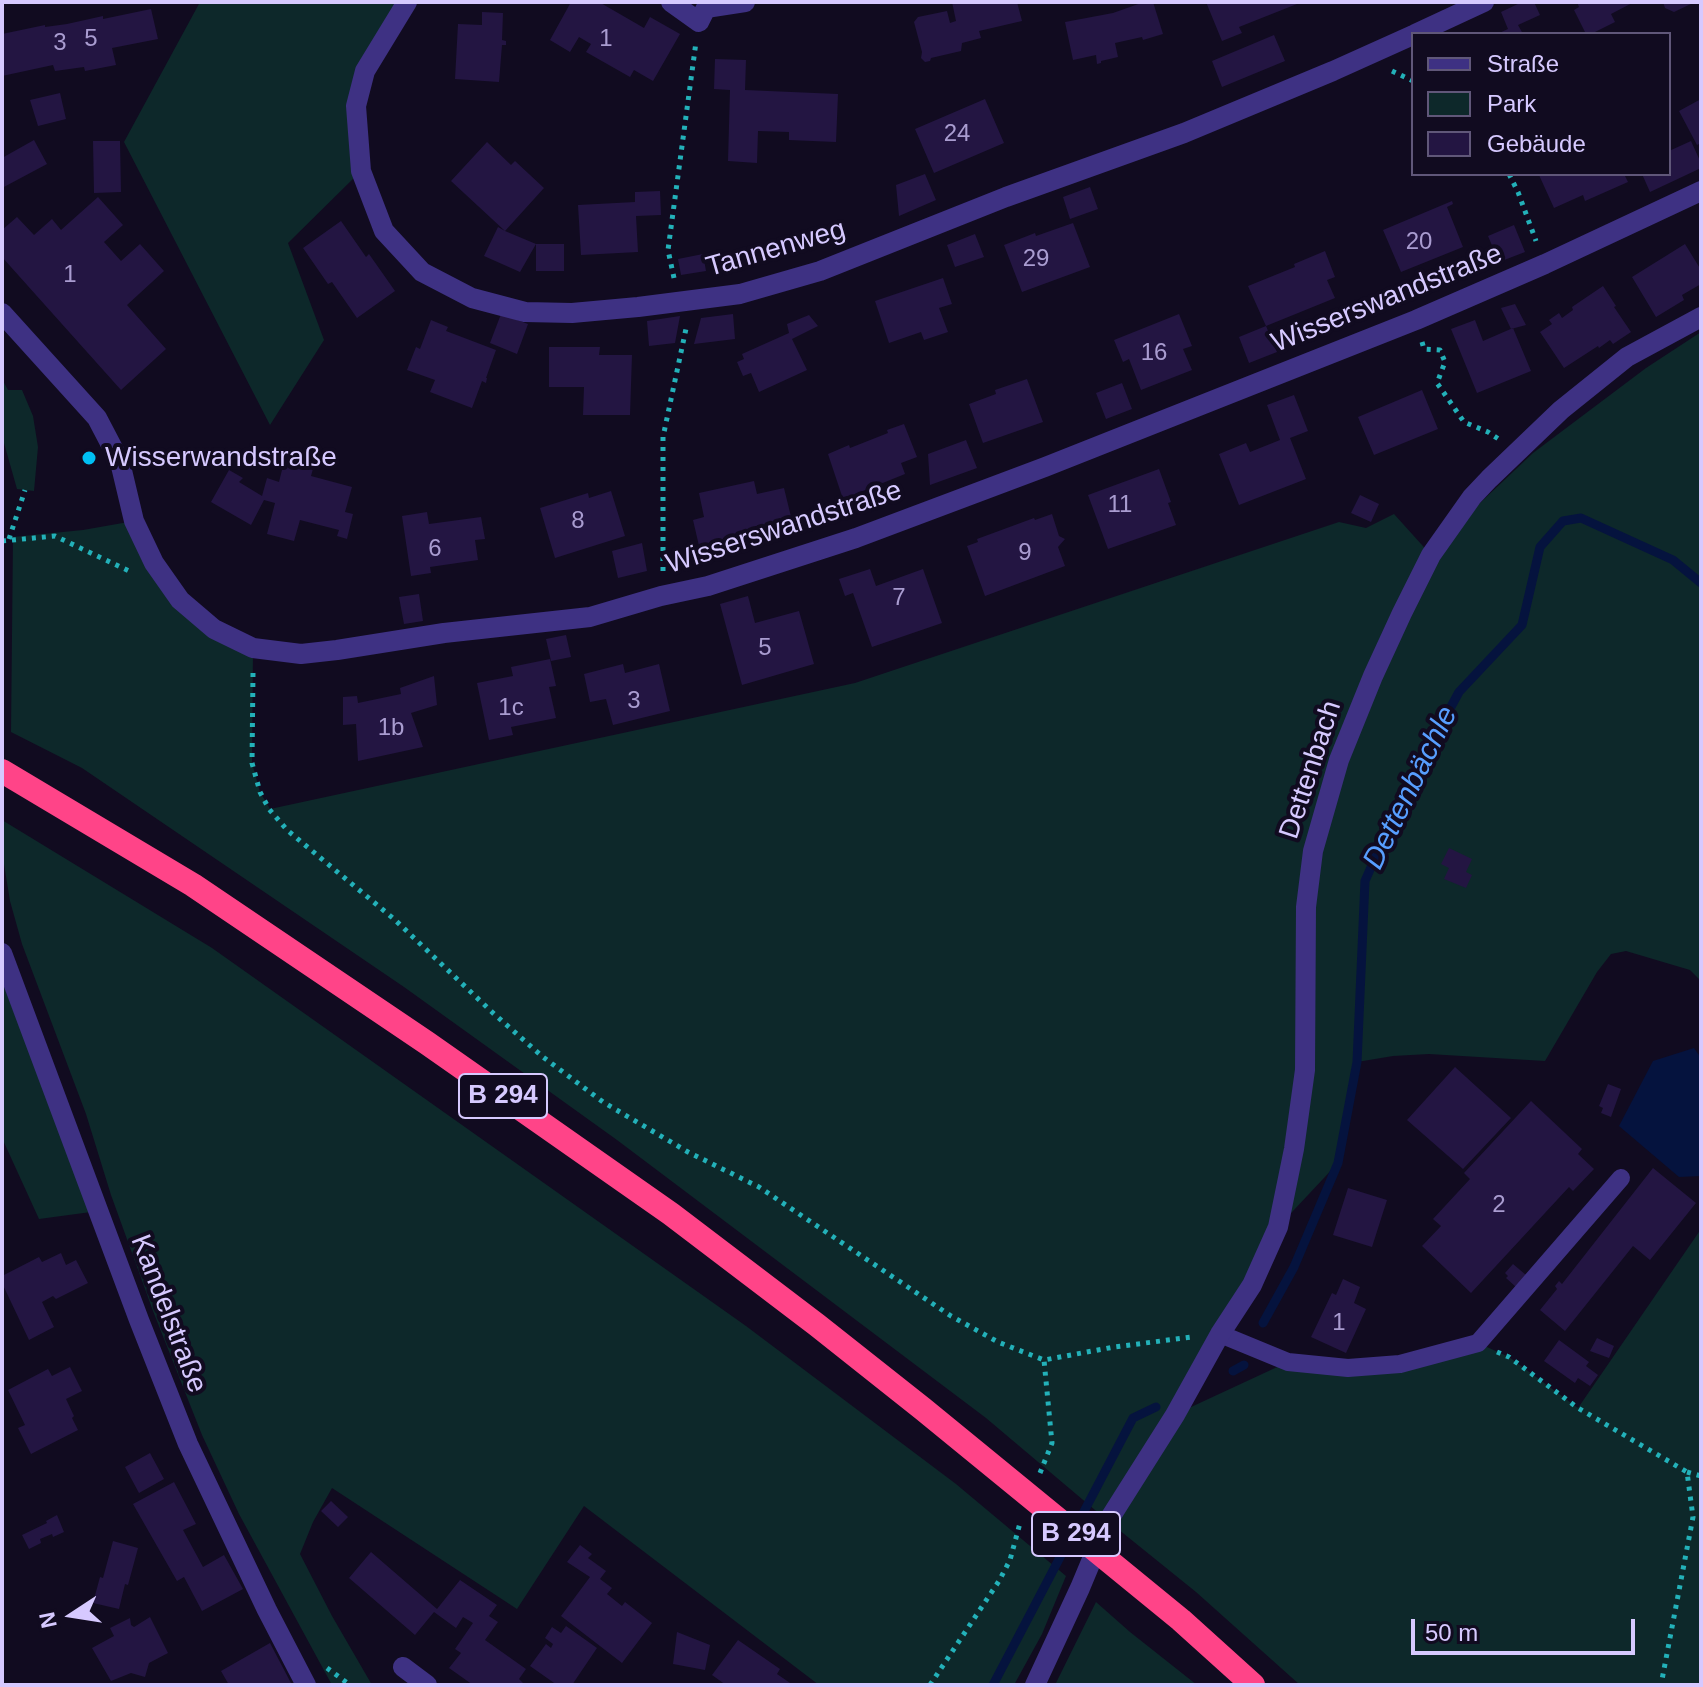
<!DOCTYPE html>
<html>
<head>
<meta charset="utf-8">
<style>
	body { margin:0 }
	#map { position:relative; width:1703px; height:1687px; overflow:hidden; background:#110b20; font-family:Helvetica,sans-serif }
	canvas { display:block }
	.frame { position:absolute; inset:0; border:4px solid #d6c9ff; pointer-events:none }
	.legend { position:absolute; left:1411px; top:32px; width:260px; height:144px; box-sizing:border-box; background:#110b20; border:2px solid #605779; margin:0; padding:10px 14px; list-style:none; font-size:24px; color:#d6c9ff }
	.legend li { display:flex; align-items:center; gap:16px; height:40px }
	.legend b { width:40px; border:2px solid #605779 }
	.north { position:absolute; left:32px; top:1575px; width:80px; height:80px; -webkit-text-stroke:6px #110b20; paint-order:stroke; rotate:258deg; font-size:22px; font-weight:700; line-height:32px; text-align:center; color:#d6c9ff }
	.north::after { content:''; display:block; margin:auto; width:28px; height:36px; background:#d6c9ff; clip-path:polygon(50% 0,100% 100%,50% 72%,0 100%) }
	.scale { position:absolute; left:1411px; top:1619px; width:224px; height:36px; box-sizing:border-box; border:4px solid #d6c9ff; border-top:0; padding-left:10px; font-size:24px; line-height:28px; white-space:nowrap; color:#d6c9ff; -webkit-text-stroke:6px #110b20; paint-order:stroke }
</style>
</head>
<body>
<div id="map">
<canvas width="1703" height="1687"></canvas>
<div class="frame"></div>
<ul class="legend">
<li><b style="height:10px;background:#3e3183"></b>Straße</li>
<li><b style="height:22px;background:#0d282a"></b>Park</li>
<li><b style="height:22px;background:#231542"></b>Gebäude</li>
</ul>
<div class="north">N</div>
<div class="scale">50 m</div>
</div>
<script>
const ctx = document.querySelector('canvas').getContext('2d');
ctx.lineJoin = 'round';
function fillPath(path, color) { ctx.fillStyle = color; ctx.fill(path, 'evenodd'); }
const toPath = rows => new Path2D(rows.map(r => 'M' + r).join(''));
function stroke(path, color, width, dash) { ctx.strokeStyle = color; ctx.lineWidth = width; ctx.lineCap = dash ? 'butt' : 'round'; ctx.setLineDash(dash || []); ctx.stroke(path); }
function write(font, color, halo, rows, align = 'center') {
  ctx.font = font + ' Helvetica,sans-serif'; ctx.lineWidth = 8; ctx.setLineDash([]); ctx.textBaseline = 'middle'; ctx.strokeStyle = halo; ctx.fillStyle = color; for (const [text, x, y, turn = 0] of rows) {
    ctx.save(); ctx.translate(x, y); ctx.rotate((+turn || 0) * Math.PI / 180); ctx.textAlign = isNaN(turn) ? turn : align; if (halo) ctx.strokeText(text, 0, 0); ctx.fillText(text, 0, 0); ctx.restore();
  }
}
fillPath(toPath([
	[200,2,407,2,365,71,361,171,288,243,324,340,270,425,124,142],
	[1701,332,1701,981,1690,970,1626,951,1611,954,1597,972,1545,1061,1429,1054,1393,1056,1357,1062,1338,1163,1278,1227,1176,1414,1288,1362,1348,1368,1478,1343,1509,1357,1578,1408,1701,1229,1701,1685,1300,1685,1196,1592,1108,1521,986,1418,617,1140,404,987,82,768,11,732,13,537,83,530,134,521,180,600,253,648,252,763,260,792,270,809,855,683,1339,522,1366,528,1394,514,1431,555,1479,504,1533,453,1646,368],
	[2,379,8,390,22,390,33,416,38,447,34,491,17,489,2,436],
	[2,820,212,948,746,1326,956,1484,1066,1576,1042,1634,1014,1685,819,1685,584,1506,517,1609,332,1488,313,1522,300,1554,332,1616,372,1685,332,1685,239,1514,202,1435,153,1311,111,1195,86,1114,22,944,10,901,3,858],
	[2,981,91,1212,39,1219,2,1138],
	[1096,1602,1130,1632,1197,1685,1055,1685]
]), '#0d282a');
fillPath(toPath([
	[1694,1048,1701,1058,1701,1176,1679,1177,1619,1126,1653,1061]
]), '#05133e');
stroke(toPath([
	[1263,1323,1294,1267,1338,1163,1357,1062,1365,881,1400,801,1459,692,1522,625,1540,547,1563,521,1581,518,1673,560,1701,583],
	[1233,1371,1244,1365],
	[993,1685,1133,1418,1156,1407]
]), '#05133e', 9);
fillPath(toPath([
	[571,2,599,2,644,28,650,17,680,34,653,81,634,70,630,77,586,52,591,44,579,37,570,52,550,40],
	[952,2,1017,2,1022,21,979,31,981,38,962,43,961,51,931,58,930,61,925,62,921,58,922,52,914,22,918,17,947,11,950,23,956,21],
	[1144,2,1153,2,1163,34,1143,40,1142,37,1115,43,1118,57,1101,61,1101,63,1097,64,1096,55,1073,60,1065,22,1113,13],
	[1206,2,1302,2,1239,27,1242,33,1222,41],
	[1522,2,1534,2,1540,15,1518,25,1523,34,1497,34,1508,29,1501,12],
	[1577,2,1634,2,1611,14,1615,22,1591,34,1586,34,1574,10,1579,7],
	[1663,2,1695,2,1674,12,1665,8],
	[151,9,158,39,112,48,116,65,85,71,84,67,55,71,53,65,2,76,2,34,45,25,45,27,67,24,103,16,103,19],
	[482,12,503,13,502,40,506,41,506,45,502,45,499,82,455,79,458,24,482,25],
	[1274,35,1285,61,1222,87,1212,61],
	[715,59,746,60,745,90,838,94,836,142,789,140,789,132,758,131,757,163,728,161,730,90,714,89],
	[60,93,66,119,38,126,30,100],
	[985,99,1004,143,934,173,915,129],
	[1701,99,1701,143,1697,145,1679,111],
	[34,140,47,164,2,188,2,158],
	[93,141,120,141,121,192,94,193],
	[1691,141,1701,163,1701,168,1650,192,1642,174,1669,174,1669,151],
	[487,142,511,165,515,161,544,188,505,231,536,244,564,244,564,271,536,271,536,244,520,272,484,256,498,227,505,231,451,181],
	[925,174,936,200,899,216,896,185],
	[1541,174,1624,174,1628,182,1585,201,1583,195,1554,208,1539,175],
	[1090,187,1098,209,1070,219,1063,197],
	[660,191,661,215,636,216,638,252,581,255,578,205,635,202,635,192],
	[98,197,123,225,104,242,121,261,140,244,164,271,127,305,166,349,121,390,2,257,2,230,17,217,34,235,52,219,61,230],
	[1452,201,1453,204,1447,207,1463,247,1401,272,1383,230],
	[341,221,366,257,369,254,395,291,357,318,332,282,328,284,303,248],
	[1073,223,1090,267,1022,292,1004,245,1035,233,1036,236],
	[1514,225,1525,252,1499,262,1488,236],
	[975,234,984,257,955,267,947,245],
	[1685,244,1701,270,1701,284,1682,295,1684,300,1656,317,1632,277],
	[1325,251,1335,277,1327,280,1335,298,1266,326,1277,352,1249,363,1239,337,1266,326,1248,286,1295,267,1294,264],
	[703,254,706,271,681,275,678,259],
	[943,278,952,304,939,308,948,332,924,340,921,332,889,343,875,301],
	[1603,286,1616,306,1614,307,1631,332,1613,344,1610,340,1599,348,1598,346,1564,368,1540,332,1552,324,1549,320,1559,313,1562,318,1573,310,1572,307],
	[1515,304,1526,325,1511,329,1501,308],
	[501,314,528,324,517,354,490,343],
	[733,314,735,339,694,344,701,318],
	[1179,314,1192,346,1183,349,1192,370,1141,390,1129,359,1123,362,1114,340],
	[809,315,818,326,792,339,807,370,759,392,751,373,743,376,737,362,744,359,742,354,789,333,787,324],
	[680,316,675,343,649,346,647,321],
	[431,320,448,327,446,331,496,350,486,378,487,378,486,383,482,381,472,408,430,392,435,380,407,370,416,347,420,349],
	[1475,320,1483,341,1513,328,1531,371,1477,393,1451,329],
	[549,347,600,347,599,355,632,355,630,415,583,415,584,387,549,387],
	[1027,379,1043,422,983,443,969,404,996,394,995,390],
	[1122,383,1132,409,1106,419,1096,393],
	[1422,390,1438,429,1374,455,1358,417],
	[1294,395,1308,431,1290,438,1306,479,1239,505,1219,454,1246,443,1250,452,1280,440,1267,405],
	[904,424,917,457,901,463,905,474,843,499,828,454,849,445,850,448,888,433,887,430],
	[966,440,977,468,930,485,928,454],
	[285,458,314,465,311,476,352,487,345,512,353,514,347,539,337,536,339,530,300,520,294,541,267,534,275,503,264,500,251,525,211,502,229,470,243,478,239,482,262,496,267,478,279,482],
	[1159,469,1171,502,1168,503,1176,525,1108,549,1088,495],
	[754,481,757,494,784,488,793,525,723,541,727,558,703,563,693,520,704,517,699,493],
	[611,491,625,536,555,558,540,508,588,493,589,498],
	[1360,495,1379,504,1371,522,1351,513],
	[427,512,429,524,481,517,485,539,475,540,478,560,430,567,431,573,411,576,402,516],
	[1052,514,1059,536,1065,539,1058,547,1065,566,985,596,967,546,978,542,977,539,1034,518,1035,520],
	[642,543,647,571,618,578,612,551],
	[870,569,876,586,923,569,942,623,872,647,853,593,845,596,839,579],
	[419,594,423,621,404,624,399,597],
	[748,596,755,623,799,611,814,664,742,685,720,604],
	[566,635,571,657,551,661,546,639],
	[550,659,556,686,549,687,556,718,511,727,513,735,489,740,477,683,513,676,511,667],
	[623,664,625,673,659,664,670,711,613,725,606,699,590,702,584,674],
	[434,676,437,705,411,713,423,747,358,761,356,724,343,725,343,697,357,696,358,703,401,694,400,688],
	[1449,848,1472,859,1466,872,1472,875,1466,888,1444,879,1449,868,1441,864],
	[1455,1067,1511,1118,1463,1169,1407,1120],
	[1608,1084,1621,1089,1611,1117,1601,1113,1603,1108,1599,1106],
	[1531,1101,1582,1149,1578,1154,1594,1169,1573,1191,1569,1187,1471,1293,1422,1246,1441,1226,1433,1219,1470,1179,1464,1173],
	[1653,1168,1696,1203,1650,1260,1633,1246,1565,1331,1540,1310,1557,1289,1555,1286,1559,1281,1562,1284],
	[1348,1188,1387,1200,1372,1247,1333,1235],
	[61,1253,66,1265,76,1260,88,1283,56,1299,53,1296,42,1302,54,1327,29,1340,2,1283,2,1276,39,1257,42,1262],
	[1513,1264,1526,1275,1516,1287,1506,1278,1508,1276,1505,1273],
	[1343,1279,1360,1287,1354,1303,1366,1309,1346,1353,1311,1337,1332,1293,1336,1295],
	[1597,1338,1614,1346,1609,1358,1590,1351],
	[1559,1340,1589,1362,1586,1366,1598,1375,1590,1386,1578,1378,1575,1383,1544,1361],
	[70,1367,82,1391,66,1399,74,1416,72,1418,78,1430,31,1454,18,1428,25,1425,8,1390,48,1369,52,1376],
	[150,1453,164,1479,139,1493,125,1467],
	[174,1482,196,1524,183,1530,203,1567,224,1555,243,1589,202,1611,184,1577,177,1581,133,1504],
	[331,1501,348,1517,338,1527,321,1511],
	[57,1515,64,1532,53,1537,52,1534,40,1539,41,1543,29,1549,22,1535,47,1523,46,1521],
	[113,1541,138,1548,128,1585,125,1584,119,1609,93,1603,100,1577,103,1578],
	[580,1545,592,1554,588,1558,606,1571,600,1579,612,1588,607,1594,622,1606,625,1602,652,1623,622,1663,561,1616,590,1577,567,1562],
	[371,1552,437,1609,460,1580,497,1605,489,1616,498,1622,485,1640,526,1669,519,1679,523,1683,522,1685,473,1685,449,1668,461,1653,455,1649,473,1623,463,1617,456,1628,434,1612,415,1635,349,1578],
	[150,1617,168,1653,149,1663,145,1677,131,1673,111,1681,92,1648,114,1636,110,1628,130,1618,131,1625,134,1627],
	[566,1626,597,1648,572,1685,557,1685,530,1666,546,1644,551,1648,553,1644,545,1638,552,1627,561,1633],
	[677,1632,710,1645,705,1670,673,1664],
	[738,1640,780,1669,777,1674,793,1685,726,1685,712,1675],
	[270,1643,292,1685,229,1685,221,1671]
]), '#231542');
stroke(toPath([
	[1392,71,1413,81],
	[1509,174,1518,192,1536,241],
	[674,278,668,250,696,42],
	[1422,342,1424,349,1440,350,1445,362,1437,383,1464,422,1488,432,1500,440],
	[9,539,25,490],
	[2,541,55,536,129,571],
	[663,571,663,437,687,324],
	[253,673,252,763,260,792,269,809,287,830,394,919,493,1013,543,1057,603,1102,688,1152,759,1187,951,1316,998,1342,1044,1360,1114,1347,1192,1337],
	[1497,1352,1509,1357,1578,1408,1687,1472,1693,1517,1661,1685],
	[1687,1472,1701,1476],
	[1040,1473,1052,1443,1044,1360],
	[327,1668,350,1685],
	[930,1685,999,1581,1010,1560,1020,1523]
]), '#23b1b9', 5, [4, 6]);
stroke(toPath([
	[1220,1334,1288,1362,1348,1368,1400,1364,1478,1343,1621,1178]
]), '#3e3183', 18);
stroke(toPath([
	[407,2,365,71,356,106,361,171,384,231,422,272,472,298,525,312,572,313,638,307,740,294,820,271,1006,197,1184,133,1333,71,1413,35],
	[671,2,699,22,706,8,745,2],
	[1415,34,1484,2],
	[2,313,97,418,120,462,134,521,154,563,180,600,214,629,253,648,301,654,337,650,444,633,590,617,661,596,708,586,856,538,1045,467,1416,320,1545,264,1701,191],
	[2,953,139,1320,188,1444,267,1610,306,1685],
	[403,1667,427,1685],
	[1035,1685,1080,1588,1108,1521,1175,1415,1220,1334,1252,1285,1278,1227,1294,1149,1305,1070,1306,907,1313,851,1339,760,1373,676,1402,613,1431,555,1472,497,1489,479,1561,410,1627,357,1701,317]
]), '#3e3183', 20);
stroke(toPath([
	[2,771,193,885,427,1043,671,1214,817,1325,923,1409,1181,1620,1253,1685]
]), '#f48', 24);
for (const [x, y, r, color] of [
	[89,458,8,"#00c0f4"]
]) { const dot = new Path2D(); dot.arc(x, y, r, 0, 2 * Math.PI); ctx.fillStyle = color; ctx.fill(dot); stroke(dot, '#110b20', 3); }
write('24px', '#a99cd0', null, [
	["5",91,39],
	["1",606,39],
	["3",60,43],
	["24",957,134],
	["20",1419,242],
	["29",1036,259],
	["1",70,275],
	["16",1154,353],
	["11",1120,505],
	["8",578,521],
	["6",435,549],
	["9",1025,553],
	["7",899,598],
	["5",765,648],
	["3",634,701],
	["1c",511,708],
	["1b",391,728],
	["2",1499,1205],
	["1",1339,1323]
]);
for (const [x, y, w] of [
	[503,1096,88],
	[1076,1534,88]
]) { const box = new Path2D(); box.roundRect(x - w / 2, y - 22, w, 44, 6); ctx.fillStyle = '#110b20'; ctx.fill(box); stroke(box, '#d6c9ff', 2); }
write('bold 26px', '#d6c9ff', null, [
	["B 294",503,1096],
	["B 294",1076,1534]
]);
write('28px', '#d6c9ff', '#110b20', [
	["Tannenweg",776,249,-16],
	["Wisserswandstraße",1387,299,-22],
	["Wisserswandstraße",784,528,-18],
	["Dettenbach",1311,770,-72],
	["Kandelstraße",168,1314,69]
]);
write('28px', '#d6c9ff', '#110b20', [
	["Wisserwandstraße",105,458]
], 'left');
write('italic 30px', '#579eff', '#110b20', [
	["Dettenbächle",1411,788,-64]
]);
</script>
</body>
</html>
